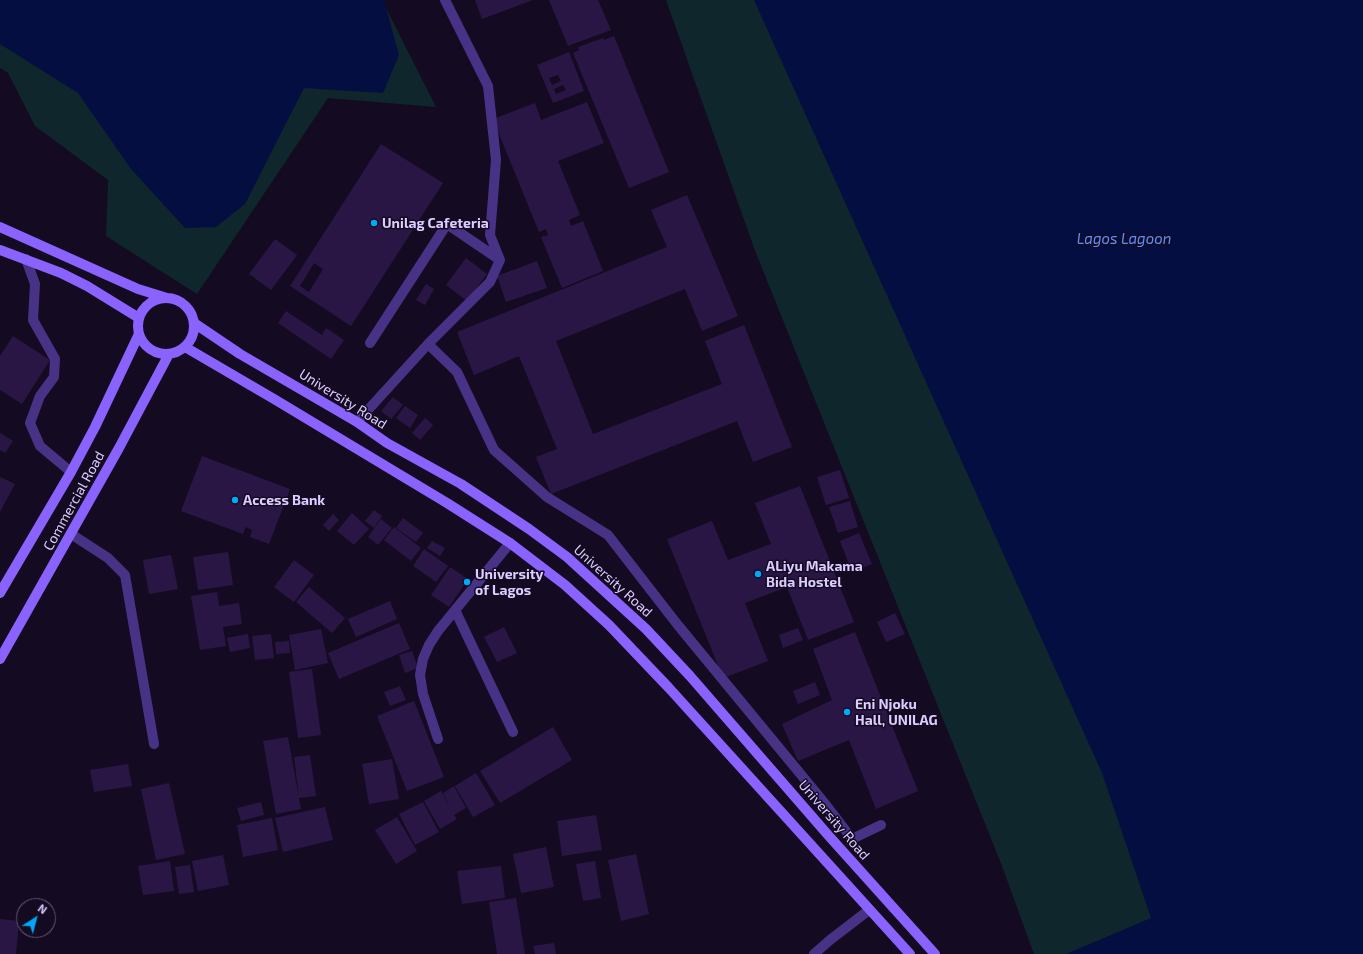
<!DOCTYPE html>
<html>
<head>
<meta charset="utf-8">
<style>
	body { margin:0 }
	#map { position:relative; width:1363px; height:954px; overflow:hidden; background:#140b22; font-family:"Exo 2",sans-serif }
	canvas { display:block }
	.north { position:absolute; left:16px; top:898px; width:40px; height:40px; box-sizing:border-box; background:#140b22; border:1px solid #64587a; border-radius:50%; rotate:36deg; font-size:11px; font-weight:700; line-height:16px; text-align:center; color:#dcf }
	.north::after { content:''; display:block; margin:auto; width:14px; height:18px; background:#00a8f7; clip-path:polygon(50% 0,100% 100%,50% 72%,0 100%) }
</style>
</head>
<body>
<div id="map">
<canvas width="1363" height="954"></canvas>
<div class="north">N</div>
</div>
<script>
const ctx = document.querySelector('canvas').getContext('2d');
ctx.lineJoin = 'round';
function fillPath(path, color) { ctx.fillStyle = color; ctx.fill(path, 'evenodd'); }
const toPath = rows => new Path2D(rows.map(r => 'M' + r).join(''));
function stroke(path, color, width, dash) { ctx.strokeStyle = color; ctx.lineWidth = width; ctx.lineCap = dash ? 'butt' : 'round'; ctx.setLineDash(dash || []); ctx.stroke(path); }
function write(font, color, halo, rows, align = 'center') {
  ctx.font = font + ' "Exo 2",sans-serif'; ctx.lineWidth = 3; ctx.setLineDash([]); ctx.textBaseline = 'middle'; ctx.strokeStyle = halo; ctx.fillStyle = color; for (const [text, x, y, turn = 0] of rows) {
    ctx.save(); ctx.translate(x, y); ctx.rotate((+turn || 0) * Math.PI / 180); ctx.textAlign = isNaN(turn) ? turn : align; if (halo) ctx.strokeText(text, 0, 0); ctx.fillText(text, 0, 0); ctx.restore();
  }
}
fillPath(toPath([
	[0,0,382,0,436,107,328,98,197,294,106,236,108,180,35,126,8,73,0,68],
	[666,0,1363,0,1363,954,1034,954,1002,866,754,248]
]), '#0e262c');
fillPath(toPath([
	[0,0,384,0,399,55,383,93,304,88,245,204,216,227,185,228,131,169,78,93,0,44],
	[754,0,1363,0,1363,954,1066,954,1151,918,1102,773]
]), '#050e41');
fillPath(toPath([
	[475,0,533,0,482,19],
	[549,0,598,0,611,30,568,46],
	[614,36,669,172,629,188,573,53,579,50,578,47,603,38,604,40],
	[569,52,584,91,553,103,537,65],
	[558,75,561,81,552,85,549,78],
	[563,85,566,90,556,94,554,89],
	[587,102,604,143,558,161,580,215,569,220,571,226,583,221,603,271,562,288,541,237,548,235,546,229,539,232,493,119,535,103,541,120],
	[381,144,443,183,351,326,290,286],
	[314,263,323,269,309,292,300,286],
	[687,195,738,316,702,331,685,289,556,341,593,434,722,384,705,341,744,325,792,447,753,462,737,421,551,494,536,457,557,449,519,356,474,375,457,332,667,247,651,210],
	[275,239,297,255,271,290,249,274],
	[466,258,487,274,467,301,446,285],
	[537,261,547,288,506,302,497,276],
	[426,284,434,289,425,305,416,300],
	[286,311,322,335,326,328,344,340,331,359,278,323],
	[13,336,50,360,22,404,0,390,0,356],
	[393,397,403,405,391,419,381,411],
	[405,406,418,415,410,428,396,418],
	[425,418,433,425,420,440,412,433],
	[0,433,13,441,5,453,0,450],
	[202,456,290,489,269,544,250,537,252,530,246,527,243,534,181,511],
	[840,470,849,498,826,505,817,477],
	[0,477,15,484,0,512],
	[800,486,854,622,808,640,787,587,745,603,768,661,723,678,667,539,712,521,728,560,771,544,755,503],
	[850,501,858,527,838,533,829,507],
	[374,510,382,516,374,528,365,521],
	[352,513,369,529,354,545,337,531],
	[333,514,339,520,329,531,323,525],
	[403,518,423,533,416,542,396,528],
	[381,519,392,528,378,545,368,537],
	[394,527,421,548,411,561,384,540],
	[859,533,872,564,852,572,840,541],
	[432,541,445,548,440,556,427,548],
	[424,549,448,566,436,582,413,566],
	[228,552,233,585,198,590,193,557],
	[171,555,178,589,149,594,143,560],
	[294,560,314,575,294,602,274,587],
	[450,567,468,579,449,607,431,595],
	[309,587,345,618,332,633,296,602],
	[217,592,219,606,239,603,242,624,223,627,226,646,200,650,191,596],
	[390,601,397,619,356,637,348,619],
	[895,613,905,634,886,642,877,622],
	[399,623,410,649,339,679,328,653],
	[504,627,517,653,497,662,484,637],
	[798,628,803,640,783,648,779,635],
	[321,629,328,663,295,670,289,635],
	[855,632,918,791,876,809,849,740,798,761,782,724,832,700,813,649],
	[248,634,250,648,230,652,227,638],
	[271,634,274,658,255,660,252,636],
	[289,641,290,653,276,654,275,642],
	[412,651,418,668,405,673,399,655],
	[312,669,321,735,298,738,289,672],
	[815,682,820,695,798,704,793,691],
	[400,686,406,700,390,706,384,692],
	[414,701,444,777,407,791,377,716],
	[553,727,572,760,500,803,480,771],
	[288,737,301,809,276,814,263,741],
	[310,755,316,796,299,798,294,757],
	[392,759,399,799,369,804,362,764],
	[128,764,132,786,94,792,90,770],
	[476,773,495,805,473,817,455,786],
	[169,783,185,854,156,860,141,789],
	[454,786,466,808,454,815,457,819,440,829,424,801,441,791,450,807,443,793],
	[261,802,264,815,241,821,237,808],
	[423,802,439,832,415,845,399,814],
	[325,807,333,840,283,852,275,818],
	[596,815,602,850,562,856,557,821],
	[397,817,417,851,396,864,375,830],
	[272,818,278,850,243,857,237,825],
	[546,847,554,887,521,893,513,854],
	[636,854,649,914,621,921,608,860],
	[223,855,229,885,198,891,192,861],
	[170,861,174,891,143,895,138,866],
	[595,861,601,898,583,901,576,864],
	[190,865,194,892,179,894,175,867],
	[501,866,505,898,462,904,457,871],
	[516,898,525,954,497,954,489,902],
	[0,919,19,921,16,954,0,954],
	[554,943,556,954,535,954,533,946]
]), '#2a1644');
stroke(toPath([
	[26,259,35,284,33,320,55,359,54,377,40,396,30,423,40,446,71,472],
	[370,343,447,224,500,260],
	[428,344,457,372,494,450,547,497,608,535,677,624,826,805,852,839,881,825],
	[357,422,428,344,490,282,500,260,490,235,496,160,488,86,445,0],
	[455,610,513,732],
	[438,739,423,694,420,675,423,659,429,645,438,631,510,543],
	[814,954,830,940,869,910]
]), '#483285', 10);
stroke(toPath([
	[71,534,108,558,125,575,154,744]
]), '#483285', 10);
stroke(toPath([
	[0,227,138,289,167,298],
	[0,250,61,273,87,286,139,318],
	'138 326a28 28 0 1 1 56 0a28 28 0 1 1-56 0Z',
	[194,323,240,354,357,422,387,443,461,484,529,529,567,557,646,629,690,676,828,835,935,954],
	[185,347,274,399,447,503,510,543,565,585,609,625,669,688,910,954],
	[0,593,71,472,95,427,139,334],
	[0,659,119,448,169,354]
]), '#8a63ff', 10);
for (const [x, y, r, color] of [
	[374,223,4,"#00a8f7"],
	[235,500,4,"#00a8f7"],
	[758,574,4,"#00a8f7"],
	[467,582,4,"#00a8f7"],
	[847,712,4,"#00a8f7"]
]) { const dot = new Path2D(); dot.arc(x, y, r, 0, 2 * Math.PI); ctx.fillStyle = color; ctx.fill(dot); stroke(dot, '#140b22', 1.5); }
write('bold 14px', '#dcf', '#140b22', [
	["Unilag Cafeteria",382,223],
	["Access Bank",243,500],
	["ALiyu Makama",766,566],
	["Bida Hostel",766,582],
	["University",475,574],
	["of Lagos",475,590],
	["Eni Njoku",855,704],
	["Hall, UNILAG",855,720]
], 'left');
write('14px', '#dcf', '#140b22', [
	["University Road",343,399,32],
	["Commercial Road",74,501,-61],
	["University Road",613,581,42],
	["University Road",834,820,49]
]);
write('italic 15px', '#5a8eff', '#140b22', [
	["Lagos Lagoon",1124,239]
]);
</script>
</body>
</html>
